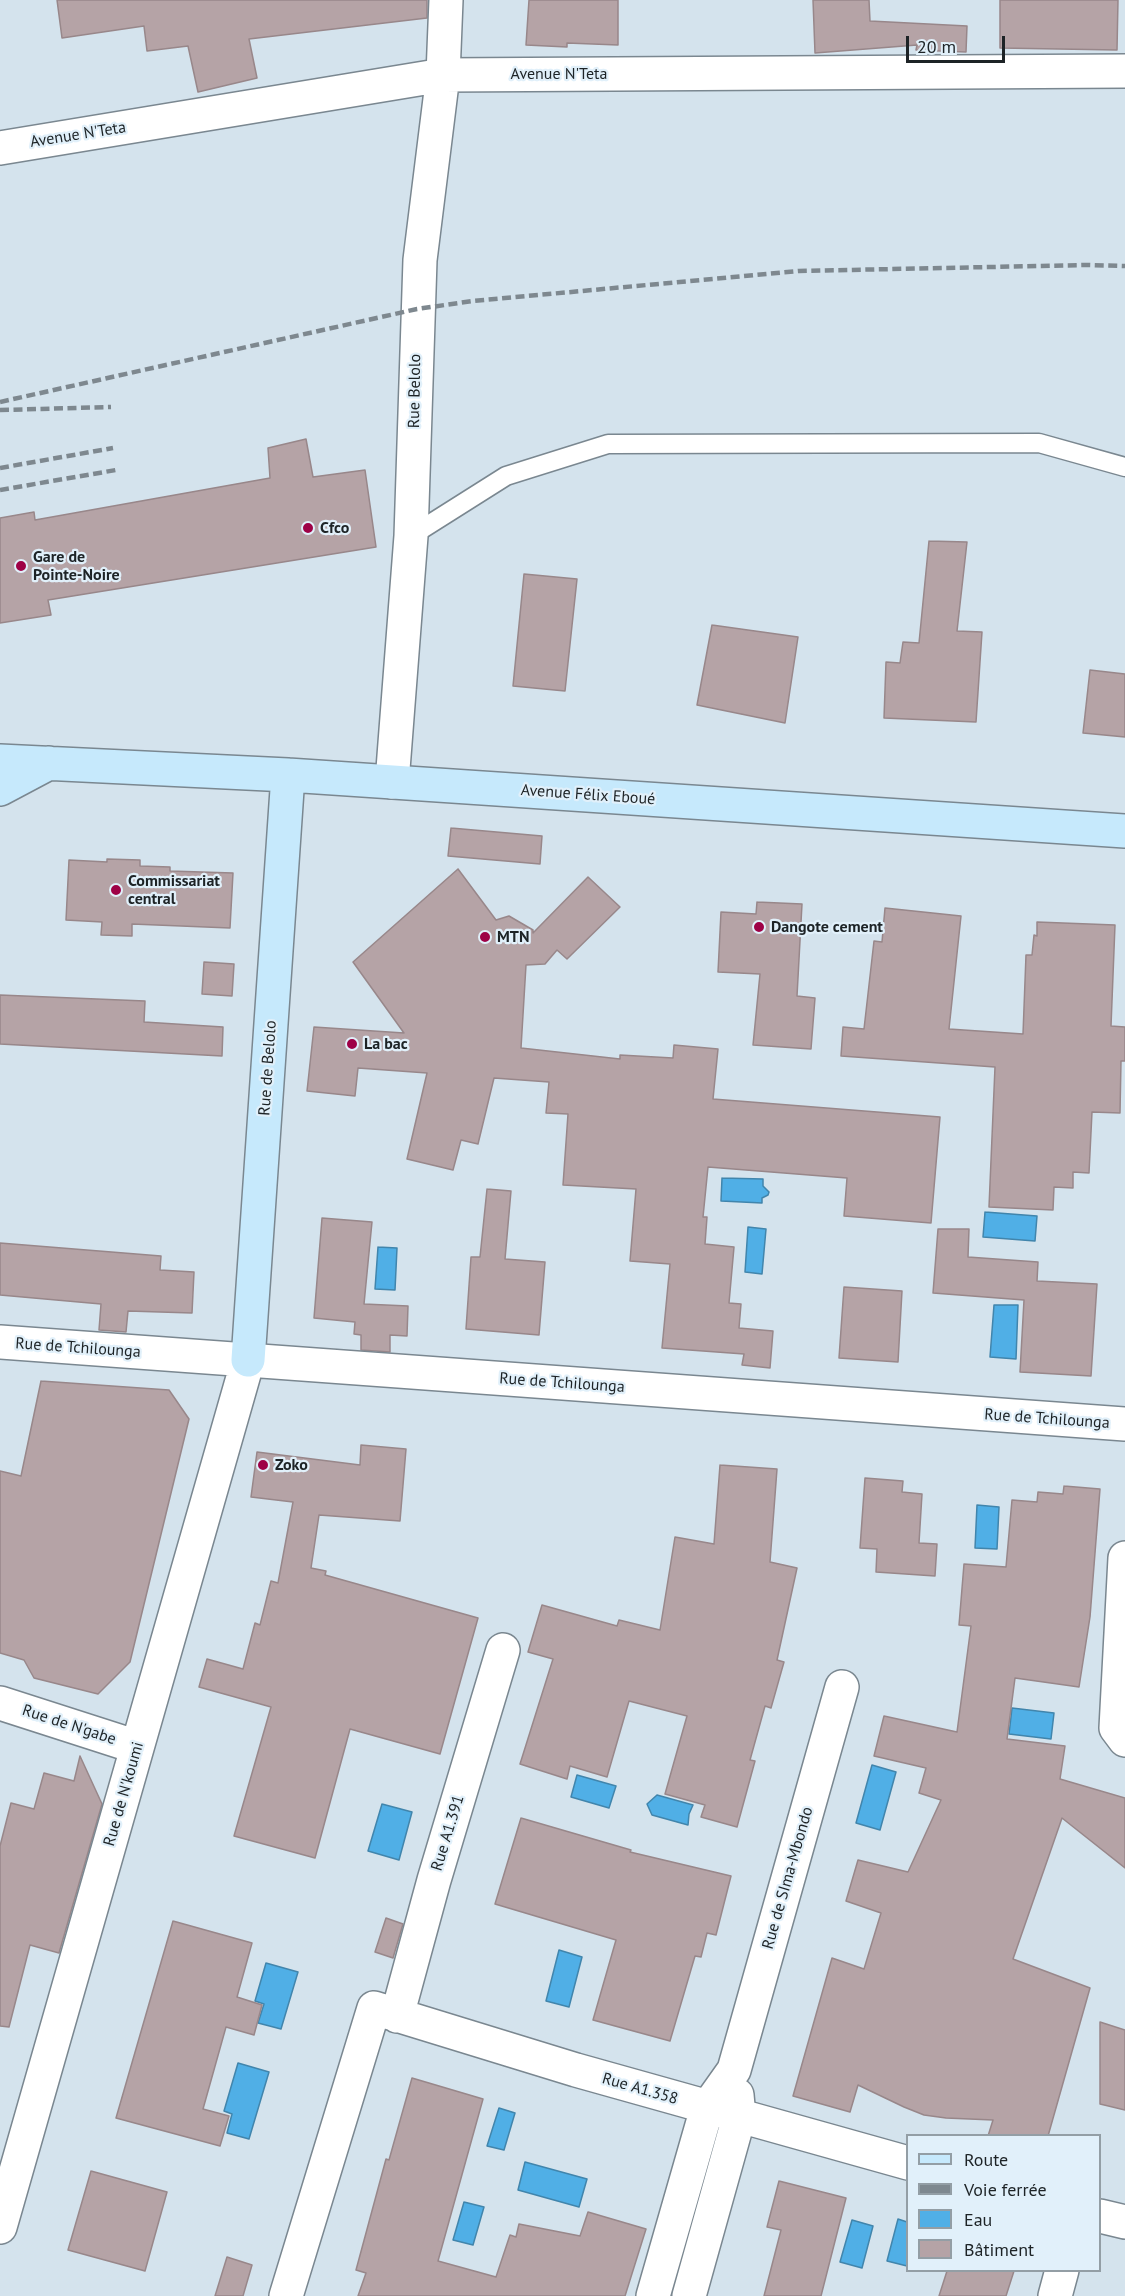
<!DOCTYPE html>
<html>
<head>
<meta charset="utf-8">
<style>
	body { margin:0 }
	#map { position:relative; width:1125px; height:2296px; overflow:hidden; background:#d4e3ed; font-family:"PT Sans",sans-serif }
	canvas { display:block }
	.legend { position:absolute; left:906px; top:2134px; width:195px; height:138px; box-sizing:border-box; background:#e1f0fa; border:2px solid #939ea5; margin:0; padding:8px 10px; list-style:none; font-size:18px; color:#1d2326 }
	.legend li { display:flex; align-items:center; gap:12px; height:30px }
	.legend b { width:30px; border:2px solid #939ea5 }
	.scale { position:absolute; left:906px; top:36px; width:99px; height:27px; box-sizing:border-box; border:3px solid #1d2326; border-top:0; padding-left:8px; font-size:18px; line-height:21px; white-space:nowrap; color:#1d2326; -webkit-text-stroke:4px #e1f0fa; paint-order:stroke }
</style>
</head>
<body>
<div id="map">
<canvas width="1125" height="2296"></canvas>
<ul class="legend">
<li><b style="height:8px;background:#c6e9fc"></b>Route</li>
<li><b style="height:8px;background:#7e888f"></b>Voie ferrée</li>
<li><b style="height:16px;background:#50afe6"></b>Eau</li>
<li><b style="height:16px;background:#b5a3a6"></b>Bâtiment</li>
</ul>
<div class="scale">20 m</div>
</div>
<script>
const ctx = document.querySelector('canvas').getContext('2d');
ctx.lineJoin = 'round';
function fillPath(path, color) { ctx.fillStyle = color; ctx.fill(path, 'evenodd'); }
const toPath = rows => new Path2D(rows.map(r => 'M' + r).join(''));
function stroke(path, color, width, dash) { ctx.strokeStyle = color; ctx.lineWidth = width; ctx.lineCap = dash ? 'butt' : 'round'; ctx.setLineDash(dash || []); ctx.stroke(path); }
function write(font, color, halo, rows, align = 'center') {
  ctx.font = font + ' "PT Sans",sans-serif'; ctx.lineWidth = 4.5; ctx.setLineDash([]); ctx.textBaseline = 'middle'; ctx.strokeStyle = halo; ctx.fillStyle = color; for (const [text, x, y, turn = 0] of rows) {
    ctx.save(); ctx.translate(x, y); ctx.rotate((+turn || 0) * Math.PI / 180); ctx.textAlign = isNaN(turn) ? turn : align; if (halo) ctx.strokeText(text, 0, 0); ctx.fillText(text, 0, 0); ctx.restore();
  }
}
const water = toPath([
	[722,1178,763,1179,763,1186,769,1192,768,1195,762,1198,762,1203,721,1201,722,1178],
	[985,1212,1037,1216,1035,1241,983,1237,985,1212],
	[748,1227,766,1229,762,1274,745,1272,748,1227],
	[378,1247,397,1248,395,1290,375,1289,378,1247],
	[994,1305,1018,1305,1016,1359,990,1357,994,1305],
	[977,1505,999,1507,997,1549,975,1548,977,1505],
	[1012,1708,1054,1713,1051,1739,1009,1734,1012,1708],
	[872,1765,896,1772,880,1830,856,1823,872,1765],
	[577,1775,616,1786,609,1808,571,1797,577,1775],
	[657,1795,693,1805,689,1814,688,1825,652,1815,647,1804,657,1795],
	[382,1804,412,1812,399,1860,368,1851,382,1804],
	[559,1950,582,1957,569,2007,546,2001,559,1950],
	[266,1963,298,1972,281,2029,258,2023,264,2004,255,2001,266,1963],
	[238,2063,269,2072,249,2139,227,2133,232,2114,224,2111,238,2063],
	[499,2108,515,2113,504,2150,487,2146,499,2108],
	[525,2162,587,2179,579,2207,518,2190,525,2162],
	[464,2202,484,2207,473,2245,453,2240,464,2202],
	[898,2219,907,2222,907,2266,887,2261,898,2219],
	[852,2220,873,2226,862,2268,840,2262,852,2220]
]);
fillPath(water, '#50afe6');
stroke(water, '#4185ac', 1.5);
const building = toPath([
	[57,0,427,0,427,18,249,39,257,78,198,92,188,46,147,51,144,26,62,38,57,0],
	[529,0,618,0,618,45,567,43,567,47,526,45,529,0],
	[813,0,869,0,870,21,967,26,966,52,916,50,917,45,815,53,813,0],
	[1000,0,1118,0,1117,50,1000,48,1000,0],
	[306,439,313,477,365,470,376,547,48,600,51,615,0,623,0,518,34,512,35,520,270,478,268,448,306,439],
	[929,541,967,542,957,631,982,632,976,722,884,718,886,662,900,663,903,642,919,643,929,541],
	[524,574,577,579,565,691,513,686,524,574],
	[712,625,798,637,785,723,697,705,712,625],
	[1090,670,1125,674,1125,737,1083,733,1090,670],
	[451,828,542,836,540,864,448,856,451,828],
	[107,859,140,860,140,866,170,867,170,871,233,873,230,928,132,924,132,936,101,935,102,922,66,920,69,860,107,862,107,859],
	[458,869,496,920,509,916,533,930,533,933,588,877,620,907,567,959,557,950,545,964,526,965,521,1048,620,1059,620,1055,673,1058,674,1045,718,1049,713,1099,940,1117,931,1223,844,1216,847,1178,708,1167,703,1217,707,1217,705,1244,734,1247,729,1303,741,1304,739,1328,773,1331,770,1368,742,1365,744,1354,662,1348,670,1264,630,1261,636,1189,563,1185,568,1114,546,1113,549,1082,494,1078,478,1144,461,1140,453,1170,407,1159,427,1073,358,1068,355,1096,307,1091,314,1027,404,1033,353,962,458,869],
	[757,902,802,904,797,996,815,998,811,1049,753,1045,760,974,718,972,721,912,756,914,757,902],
	[885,908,961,916,949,1029,1023,1034,1026,955,1032,955,1034,935,1037,936,1037,922,1115,925,1111,1026,1125,1027,1125,1061,1121,1061,1120,1113,1092,1112,1089,1173,1073,1172,1073,1188,1054,1187,1053,1210,989,1207,995,1067,841,1056,843,1027,864,1029,874,941,882,942,885,908],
	[204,962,234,964,232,996,202,994,204,962],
	[0,995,145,1001,144,1022,223,1027,222,1056,0,1044,0,995],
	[487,1189,511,1191,505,1259,545,1262,539,1335,466,1329,471,1257,480,1257,487,1189],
	[322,1218,372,1222,364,1304,408,1306,407,1336,390,1335,390,1352,361,1350,361,1335,354,1334,355,1322,314,1318,322,1218],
	[938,1229,969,1229,968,1257,1038,1262,1037,1281,1097,1284,1091,1376,1020,1372,1024,1300,933,1293,938,1229],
	[0,1243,161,1256,160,1270,194,1272,192,1313,128,1311,126,1332,99,1330,101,1304,0,1295,0,1243],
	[844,1287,902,1291,898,1362,839,1358,844,1287],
	[41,1381,169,1390,189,1419,130,1662,98,1694,34,1678,24,1660,0,1653,0,1471,21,1476,41,1381],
	[361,1445,406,1449,400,1521,319,1515,311,1568,326,1571,325,1575,478,1618,440,1754,350,1729,315,1858,234,1836,271,1707,199,1687,207,1659,243,1669,255,1623,260,1625,271,1581,278,1583,293,1502,251,1497,257,1452,360,1465,361,1445],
	[720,1465,777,1469,770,1562,797,1568,777,1660,784,1662,771,1708,765,1706,750,1760,755,1761,737,1827,701,1817,705,1805,665,1794,687,1716,629,1701,607,1777,570,1766,567,1779,520,1764,553,1659,528,1652,542,1605,617,1626,619,1620,660,1630,675,1537,714,1544,720,1465],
	[865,1478,903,1481,902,1492,922,1494,919,1543,937,1544,935,1576,876,1572,877,1549,860,1548,865,1478],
	[1064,1486,1100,1489,1090,1617,1079,1687,1015,1678,1007,1739,1065,1746,1060,1779,1125,1798,1125,1868,1062,1818,1013,1959,1090,1988,1048,2136,988,2136,993,2120,946,2118,924,2115,904,2107,858,2085,850,2112,793,2096,832,1958,864,1969,881,1913,846,1901,858,1860,908,1872,941,1800,919,1793,926,1768,874,1756,884,1716,957,1732,971,1626,959,1625,964,1564,1006,1567,1012,1500,1037,1502,1038,1492,1063,1494,1064,1486],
	[80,1756,102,1804,59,1953,30,1945,9,2027,0,2026,0,1846,11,1803,34,1809,44,1773,74,1781,80,1756],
	[521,1818,631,1850,630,1852,731,1876,716,1935,707,1933,701,1957,695,1956,670,2041,593,2020,616,1940,495,1904,521,1818],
	[386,1918,403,1924,393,1958,375,1952,386,1918],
	[173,1921,252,1943,237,1997,262,2005,254,2035,226,2027,203,2109,229,2116,220,2146,116,2118,173,1921],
	[1100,2022,1125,2030,1125,2110,1100,2104,1100,2022],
	[412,2078,483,2099,438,2261,496,2277,510,2235,516,2237,519,2224,580,2236,588,2212,646,2229,625,2296,358,2296,366,2273,356,2270,386,2159,389,2160,412,2078],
	[91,2171,167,2192,145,2271,68,2250,91,2171],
	[779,2181,846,2198,821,2296,764,2296,781,2230,767,2227,779,2181],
	[227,2257,252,2265,243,2296,215,2296,227,2257],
	[947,2271,1014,2271,1006,2296,939,2296,947,2271]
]);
fillPath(building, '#b5a3a6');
stroke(building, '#98878a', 1.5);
const lane = toPath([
	[411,536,506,476,608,444,1039,443,1125,467]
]);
const street = toPath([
	[0,148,443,75,1125,71],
	[392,782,411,536,420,260,443,75,446,0],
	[0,1342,1125,1424],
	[1125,1558,1116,1728,1125,1740],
	[0,1703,137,1747],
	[397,2016,434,1880,503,1650],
	[1100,2216,1125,2222],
	[0,2227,248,1360],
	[286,2296,374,2008,576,2070,908,2163],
	[653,2296,707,2108,734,2070,842,1687],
	[689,2296,739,2117,737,2095],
	[1055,2296,1062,2270]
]);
const secondary = toPath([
	[0,761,288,775,1125,831],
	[0,789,49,763],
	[248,1360,288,775]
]);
stroke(lane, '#7a8790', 21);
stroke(street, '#7a8790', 36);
stroke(secondary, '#7a8790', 36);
stroke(lane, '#fff', 18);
stroke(street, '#fff', 33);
stroke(secondary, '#c6e9fc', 33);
stroke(toPath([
	[0,402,417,309,473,301,799,271,1086,265,1125,266],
	[0,410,111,407],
	[0,468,113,448],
	[0,490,116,470]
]), '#7e888f', 4.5, [9, 4.5]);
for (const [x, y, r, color] of [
	[308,528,6,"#9e0146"],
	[21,566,6,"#9e0146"],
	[116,890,6,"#9e0146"],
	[759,927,6,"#9e0146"],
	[485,937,6,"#9e0146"],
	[352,1044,6,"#9e0146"],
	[263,1465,6,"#9e0146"]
]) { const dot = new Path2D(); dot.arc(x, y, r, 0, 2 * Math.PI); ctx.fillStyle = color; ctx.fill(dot); stroke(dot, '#e1f0fa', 2); }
write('16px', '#1d2326', '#e1f0fa', [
	["Avenue N'Teta",559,74],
	["Avenue N'Teta",78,135,-9],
	["Rue Belolo",415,391,-89],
	["Avenue Félix Eboué",588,795,4],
	["Rue de Belolo",268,1068,-86],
	["Rue de Tchilounga",78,1348,4],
	["Rue de Tchilounga",562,1383,4],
	["Rue de Tchilounga",1047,1419,4],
	["Rue de N'gabe",69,1725,18],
	["Rue de N'koumi",124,1794,-74],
	["Rue A1.391",448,1833,-73],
	["Rue de SIma-Mbondo",788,1878,-74],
	["Rue A1.358",640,2089,16]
]);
write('bold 16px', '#1d2326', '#e1f0fa', [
	["Cfco",320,528],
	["Gare de",33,557],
	["Pointe-Noire",33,575],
	["Commissariat",128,881],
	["central",128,899],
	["Dangote cement",771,927],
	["MTN",497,937],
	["La bac",364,1044],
	["Zoko",275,1465]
], 'left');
</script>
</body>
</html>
